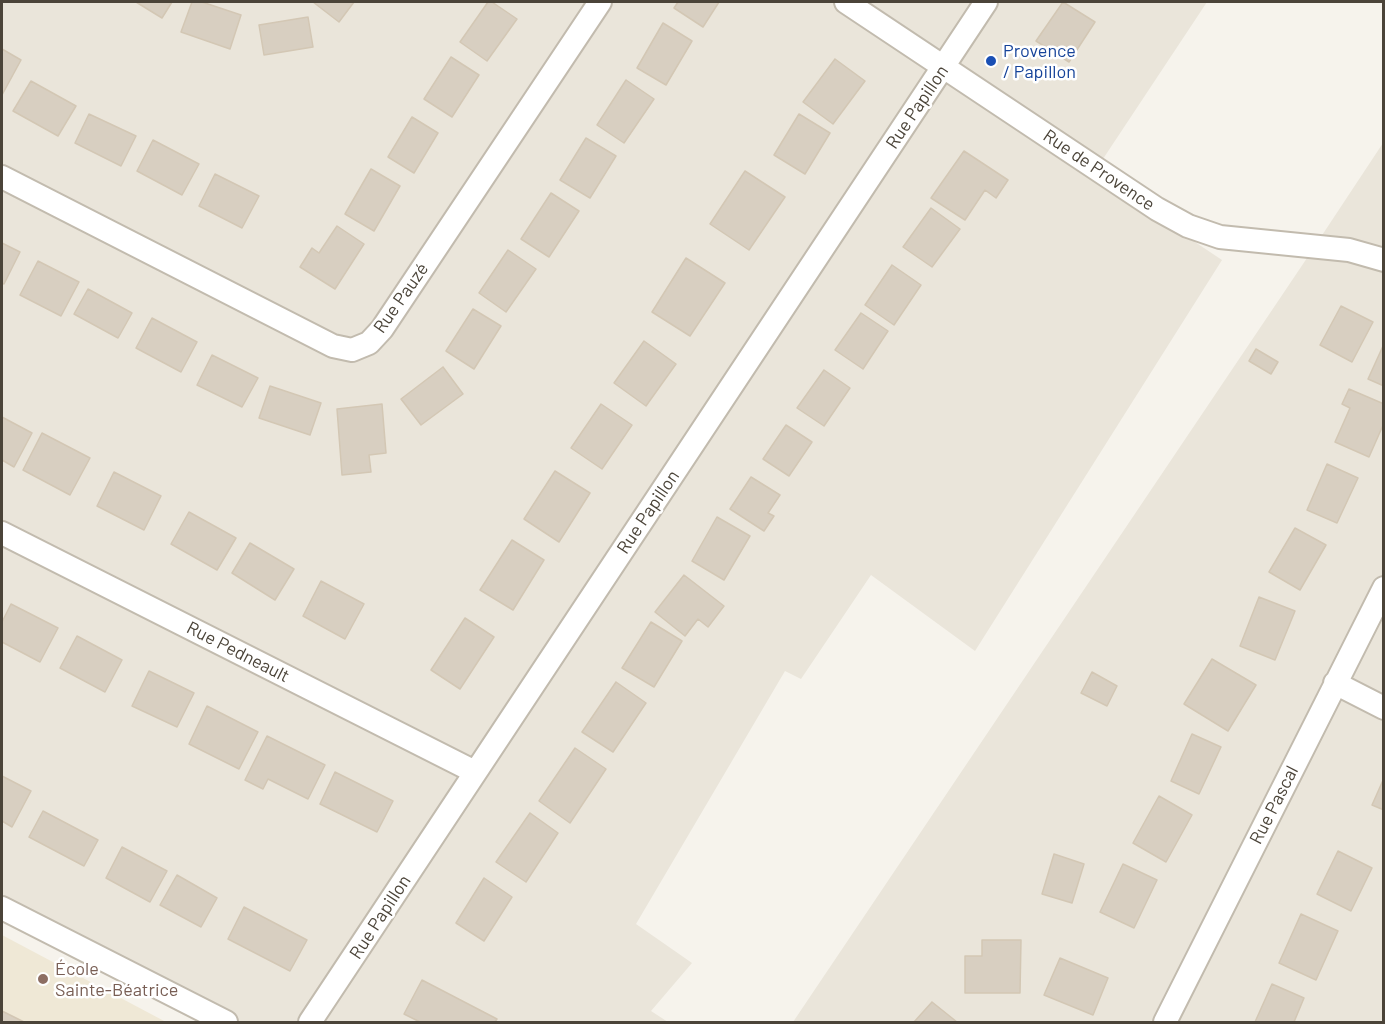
<!DOCTYPE html>
<html>
<head>
<meta charset="utf-8">
<style>
	body { margin:0 }
	#map { position:relative; width:1385px; height:1024px; overflow:hidden; background:#f6f3ec; font-family:Barlow,sans-serif }
	canvas { display:block }
	.frame { position:absolute; inset:0; border:3px solid #4b4439; pointer-events:none }
</style>
</head>
<body>
<div id="map">
<canvas width="1385" height="1024"></canvas>
<div class="frame"></div>
</div>
<script>
const ctx = document.querySelector('canvas').getContext('2d');
ctx.lineJoin = 'round';
function fillPath(path, color) { ctx.fillStyle = color; ctx.fill(path, 'evenodd'); }
const toPath = rows => new Path2D(rows.map(r => 'M' + r).join(''));
function stroke(path, color, width, dash) { ctx.strokeStyle = color; ctx.lineWidth = width; ctx.lineCap = dash ? 'butt' : 'round'; ctx.setLineDash(dash || []); ctx.stroke(path); }
function write(font, color, halo, rows, align = 'center') {
  ctx.font = font + ' Barlow,sans-serif'; ctx.lineWidth = 5; ctx.setLineDash([]); ctx.textBaseline = 'middle'; ctx.strokeStyle = halo; ctx.fillStyle = color; for (const [text, x, y, turn = 0] of rows) {
    ctx.save(); ctx.translate(x, y); ctx.rotate((+turn || 0) * Math.PI / 180); ctx.textAlign = isNaN(turn) ? turn : align; if (halo) ctx.strokeText(text, 0, 0); ctx.fillText(text, 0, 0); ctx.restore();
  }
}
fillPath(toPath([
	[2,2,1207,2,1093,174,1222,260,975,651,871,575,801,679,785,671,636,924,692,963,651,1011,668,1022,219,1022,2,911],
	[1383,143,1383,1022,793,1022,1303,264]
]), '#eae5da');
fillPath(toPath([
	[2,935,166,1022,2,1022]
]), '#efe8d6');
const building = toPath([
	[136,2,172,2,162,18,136,2],
	[192,2,202,2,241,15,230,49,181,32,192,2],
	[313,2,354,2,339,22,313,2],
	[488,2,492,2,517,19,487,61,460,42,488,2],
	[678,2,719,2,703,27,674,8,678,2],
	[1063,2,1095,22,1069,62,1036,41,1063,2],
	[308,17,313,47,264,55,259,25,308,17],
	[663,23,692,41,666,85,637,68,663,23],
	[2,49,21,60,2,95,2,49],
	[451,57,479,75,452,117,424,99,451,57],
	[835,59,865,81,833,124,803,102,835,59],
	[626,80,654,99,624,143,597,125,626,80],
	[31,81,76,106,58,136,13,111,31,81],
	[89,114,136,136,121,166,75,143,89,114],
	[799,114,830,133,805,174,774,155,799,114],
	[412,117,438,133,414,173,388,157,412,117],
	[586,138,616,156,590,198,560,180,586,138],
	[153,140,199,164,182,195,137,171,153,140],
	[964,151,1008,180,996,198,985,190,965,220,931,198,964,151],
	[371,169,400,186,374,231,345,214,371,169],
	[745,171,785,197,749,250,710,224,745,171],
	[215,174,259,196,242,228,199,206,215,174],
	[551,193,579,211,549,257,521,239,551,193],
	[931,208,960,229,932,267,903,247,931,208],
	[337,226,364,244,335,289,300,267,312,248,319,253,337,226],
	[2,243,20,252,4,284,2,283,2,243],
	[508,250,536,269,506,312,479,293,508,250],
	[686,258,725,283,690,336,652,312,686,258],
	[38,261,79,282,61,316,20,295,38,261],
	[892,265,921,285,894,325,865,305,892,265],
	[88,289,132,313,118,338,74,314,88,289],
	[1341,306,1373,322,1352,362,1320,345,1341,306],
	[473,309,501,326,474,369,446,351,473,309],
	[861,313,888,331,863,369,835,350,861,313],
	[152,318,197,342,181,372,136,348,152,318],
	[644,341,676,364,646,406,614,383,644,341],
	[1383,346,1384,346,1384,386,1368,379,1383,346],
	[1256,349,1278,362,1271,374,1249,361,1256,349],
	[212,355,258,378,242,407,197,385,212,355],
	[443,367,463,394,421,425,401,399,443,367],
	[824,370,850,388,824,426,797,408,824,370],
	[270,386,321,403,310,435,259,418,270,386],
	[1349,389,1384,404,1384,423,1369,457,1335,442,1350,408,1342,404,1349,389],
	[382,404,386,453,369,455,371,472,342,475,337,409,382,404],
	[601,404,632,425,602,469,571,448,601,404],
	[2,417,32,433,14,467,2,460,2,417],
	[786,425,812,442,789,476,763,459,786,425],
	[42,433,90,458,70,495,23,470,42,433],
	[1327,464,1358,478,1337,523,1307,510,1327,464],
	[555,471,590,493,559,542,524,519,555,471],
	[114,472,161,496,144,530,97,506,114,472],
	[751,477,780,495,768,513,774,516,764,531,730,509,751,477],
	[189,512,236,538,217,570,171,544,189,512],
	[717,517,750,536,724,580,692,561,717,517],
	[1295,528,1326,545,1300,590,1269,572,1295,528],
	[512,540,544,560,513,610,480,590,512,540],
	[250,543,294,569,275,600,232,573,250,543],
	[684,575,724,606,708,627,698,619,685,636,655,612,684,575],
	[321,581,364,604,345,639,303,616,321,581],
	[1259,597,1295,611,1275,660,1240,646,1259,597],
	[11,604,58,628,40,662,2,642,2,622,11,604],
	[465,618,494,637,460,689,431,670,465,618],
	[651,622,682,641,654,687,622,668,651,622],
	[77,636,122,660,105,692,60,668,77,636],
	[1212,659,1256,685,1228,731,1184,704,1212,659],
	[149,671,194,693,177,727,132,706,149,671],
	[1092,672,1117,686,1107,706,1081,693,1092,672],
	[616,682,646,703,613,752,582,732,616,682],
	[207,706,258,732,239,769,189,744,207,706],
	[1192,734,1221,747,1199,794,1171,781,1192,734],
	[267,736,325,765,308,799,268,779,263,789,245,780,267,736],
	[575,748,606,769,570,823,539,801,575,748],
	[335,772,393,801,377,832,320,804,335,772],
	[2,776,31,791,12,827,2,821,2,776],
	[1384,778,1384,810,1372,805,1384,778],
	[1159,796,1192,815,1166,862,1133,843,1159,796],
	[43,811,98,840,84,866,29,837,43,811],
	[530,813,558,833,526,882,496,862,530,813],
	[122,847,167,871,150,902,106,878,122,847],
	[1338,851,1372,868,1351,911,1317,894,1338,851],
	[1054,854,1084,864,1072,903,1042,894,1054,854],
	[1123,864,1157,880,1134,928,1100,912,1123,864],
	[177,875,217,898,201,927,160,905,177,875],
	[484,878,512,897,484,941,456,923,484,878],
	[244,907,307,940,290,971,228,939,244,907],
	[1301,914,1338,931,1316,980,1279,963,1301,914],
	[982,940,1021,940,1020,993,965,993,965,956,982,956,982,940],
	[1060,958,1108,978,1093,1015,1044,995,1060,958],
	[422,980,497,1019,495,1022,420,1022,404,1014,422,980],
	[1272,984,1304,998,1294,1022,1255,1022,1272,984],
	[932,1002,957,1022,914,1022,932,1002],
	[2,1011,24,1022,2,1022,2,1011]
]);
fillPath(building, '#d8cfc1');
stroke(building, '#d3c7b4', 1.5);
const minor = toPath([
	[846,2,1157,209,1188,226,1220,237,1349,250,1384,260],
	[2,177,333,346,352,350,369,343,382,329,600,2],
	[2,533,475,772],
	[1335,683,1384,708],
	[2,908,226,1022],
	[310,1022,986,2],
	[1165,1022,1384,588]
]);
stroke(minor, '#c2bbae', 26);
stroke(minor, '#fff', 22);
for (const [x, y, r, color] of [
	[991,61,6,"#1a4fb4"],
	[43,979,6,"#8d6e63"]
]) { const dot = new Path2D(); dot.arc(x, y, r, 0, 2 * Math.PI); ctx.fillStyle = color; ctx.fill(dot); stroke(dot, '#fff', 2); }
write('18px', '#164399', '#fff', [
	["Provence",1003,51],
	["/ Papillon",1003,72]
], 'left');
write('18px', '#4b4439', '#fff', [
	["Rue Papillon",917,107,-56],
	["Rue de Provence",1099,170,34],
	["Rue Pauzé",401,298,-55],
	["Rue Papillon",648,512,-56],
	["Rue Pedneault",238,652,27],
	["Rue Pascal",1274,805,-63],
	["Rue Papillon",380,917,-57]
]);
write('18px', '#785e54', '#fff', [
	["École",55,969],
	["Sainte-Béatrice",55,990]
], 'left');
</script>
</body>
</html>
